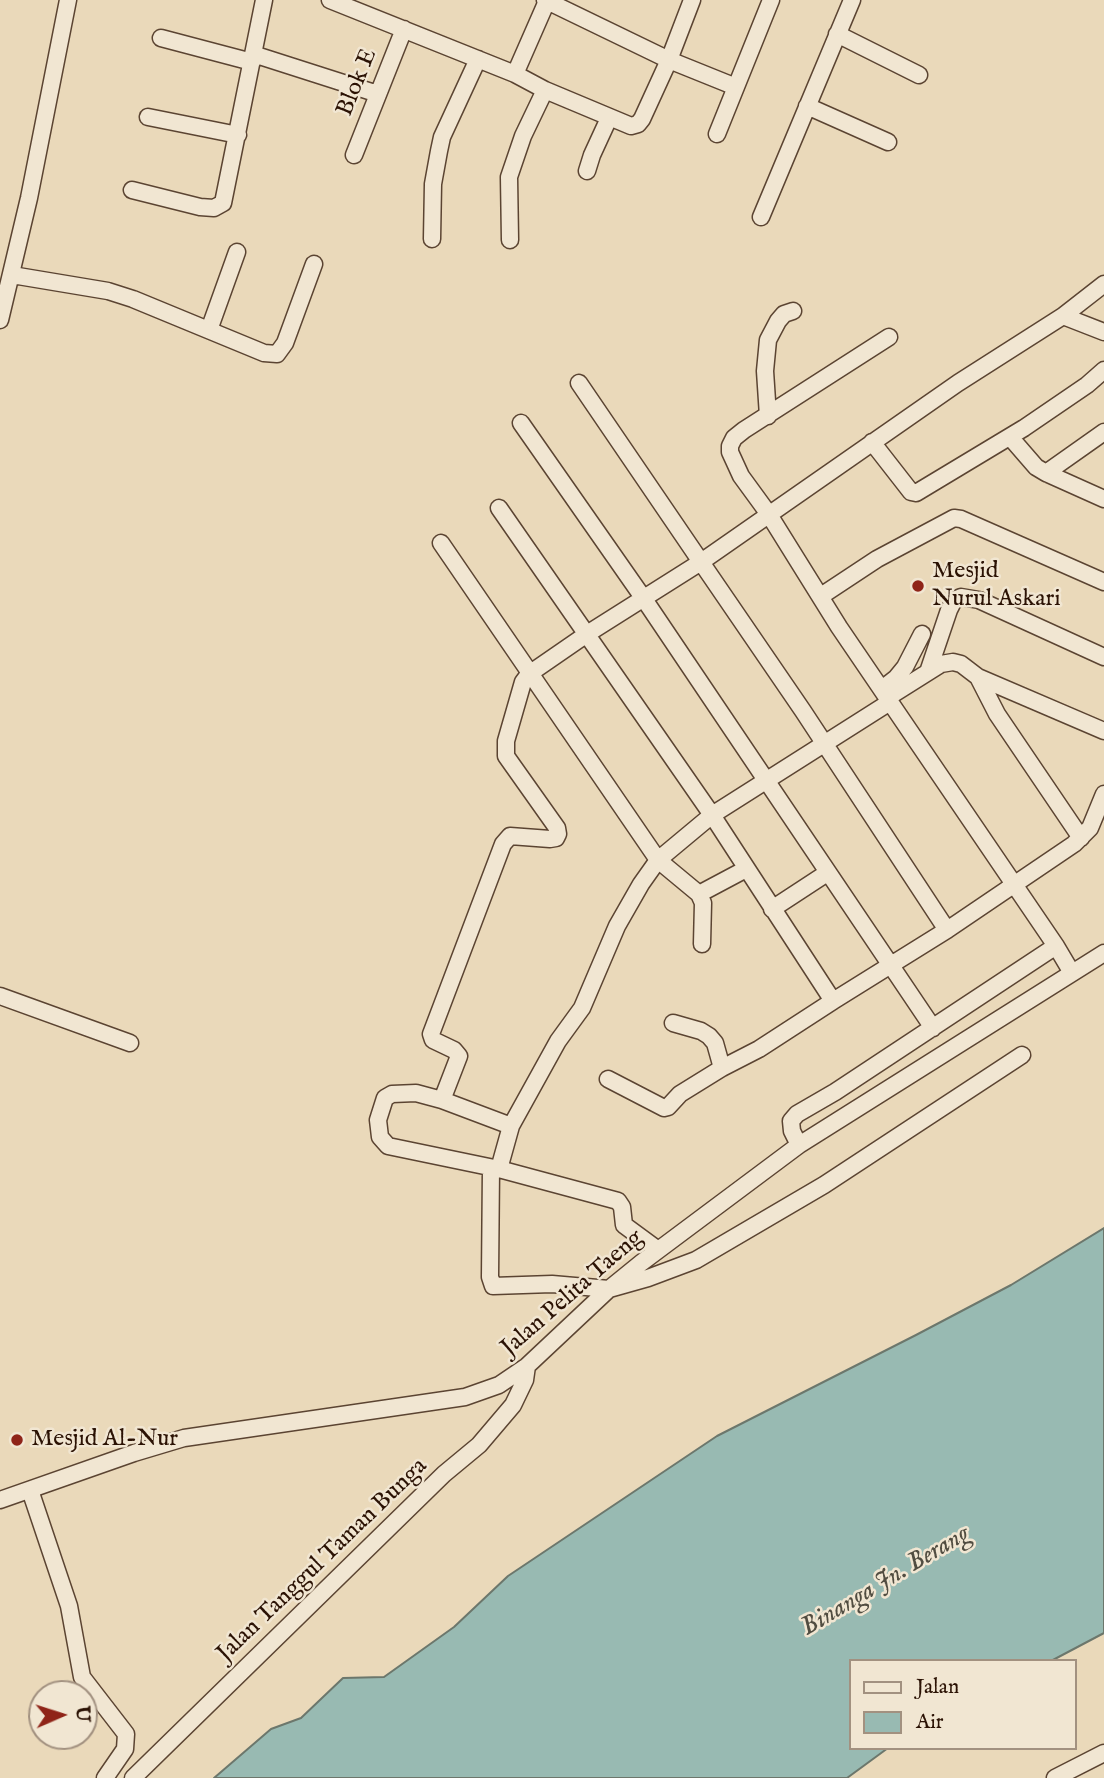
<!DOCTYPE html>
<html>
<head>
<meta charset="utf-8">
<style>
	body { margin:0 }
	#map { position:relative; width:1104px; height:1778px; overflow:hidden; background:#ead9ba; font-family:"IM FELL English",serif }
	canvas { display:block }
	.legend { position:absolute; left:849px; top:1659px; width:228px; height:91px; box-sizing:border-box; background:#f1e6d2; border:2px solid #a29180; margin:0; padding:9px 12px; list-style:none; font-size:21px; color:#2b1204 }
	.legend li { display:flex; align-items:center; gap:14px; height:35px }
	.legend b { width:35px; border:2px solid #a29180 }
	.north { position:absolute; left:28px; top:1680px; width:70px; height:70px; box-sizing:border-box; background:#f1e6d2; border:2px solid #a29180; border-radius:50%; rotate:87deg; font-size:19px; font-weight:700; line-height:28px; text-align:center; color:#2b1204 }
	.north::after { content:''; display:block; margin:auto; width:24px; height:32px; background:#8f2418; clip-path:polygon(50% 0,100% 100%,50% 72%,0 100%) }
</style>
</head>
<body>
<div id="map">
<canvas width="1104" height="1778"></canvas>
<ul class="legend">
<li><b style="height:9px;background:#f1e6d2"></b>Jalan</li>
<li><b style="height:19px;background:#98bab2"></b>Air</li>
</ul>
<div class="north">U</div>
</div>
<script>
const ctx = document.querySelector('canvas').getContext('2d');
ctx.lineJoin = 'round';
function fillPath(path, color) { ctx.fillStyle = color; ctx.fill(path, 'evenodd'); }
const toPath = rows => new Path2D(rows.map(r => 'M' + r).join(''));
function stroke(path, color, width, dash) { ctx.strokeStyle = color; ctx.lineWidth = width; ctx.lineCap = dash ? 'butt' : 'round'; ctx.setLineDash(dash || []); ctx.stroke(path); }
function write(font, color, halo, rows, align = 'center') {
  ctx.font = font + ' "IM FELL English",serif'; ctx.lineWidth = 5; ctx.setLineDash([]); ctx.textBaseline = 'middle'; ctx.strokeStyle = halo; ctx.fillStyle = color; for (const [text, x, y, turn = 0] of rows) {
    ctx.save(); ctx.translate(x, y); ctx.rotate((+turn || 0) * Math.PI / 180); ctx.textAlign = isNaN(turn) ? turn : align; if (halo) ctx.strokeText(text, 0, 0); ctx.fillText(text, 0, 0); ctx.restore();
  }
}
const water = toPath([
	[1104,1228,1104,1633,1051,1661,850,1661,850,1748,888,1748,847,1778,214,1778,271,1729,301,1718,343,1678,384,1677,454,1627,508,1576,717,1436,916,1335,1011,1285,1104,1228]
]);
fillPath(water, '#98bab2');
stroke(water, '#6c776c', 2);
const minor = toPath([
	[330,0,515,74,545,90,631,126,638,124,642,119,669,60,692,0],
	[545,0,669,60,736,87],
	[837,34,919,75],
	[161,38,252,62],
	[253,54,378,94],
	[515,74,547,1],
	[807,106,888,142],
	[148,117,238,135],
	[717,134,771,0],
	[354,155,404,29],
	[587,171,592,155,609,118],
	[132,190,200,207,214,208,223,203,264,0],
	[761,217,852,0],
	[432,239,433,184,439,151,442,137,478,59],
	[510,240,509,177,523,136,545,90],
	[12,275,108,291,133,299,264,353,277,354,285,343,314,264],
	[1063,316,1104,332],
	[0,320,29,198,68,0],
	[209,330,237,252],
	[889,337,744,430,734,438,730,446,730,452,741,476,768,513,839,627,1056,946,1072,973],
	[579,383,701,562,958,383,1063,316,1104,284],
	[768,416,765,371,768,340,778,321,784,314,793,311],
	[521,423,644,599,933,1028],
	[1010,437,1036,467,1046,473,1104,432],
	[872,442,911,492,916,493,1024,428,1087,385,1104,370],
	[1046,473,1104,499],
	[499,508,712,815,890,702],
	[441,543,658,860,699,894,746,869],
	[821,596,877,559,954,518,961,519,1104,582],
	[928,672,949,610,954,600,961,597,979,600,1104,657],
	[978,677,997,714,1081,838],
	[882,689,896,678,905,667,922,634],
	[887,698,941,664,953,662,961,664,978,677,1104,731],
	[699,894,703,903,702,944],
	[772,909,827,873],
	[0,996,130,1043],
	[673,1023,701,1031,709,1036,715,1043,722,1068],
	[608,1079,664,1108,668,1107,680,1094,722,1068,759,1049,833,1001],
	[442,1100,459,1056,454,1050,433,1040,431,1034,503,844,510,836,550,839,556,838,558,834,557,828,506,756,506,741,523,682,529,674,587,634,701,562,803,711,947,930],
	[511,1126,442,1100,416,1093,392,1094,385,1098,378,1120,380,1137,388,1146,499,1169,618,1201,622,1207,624,1225,658,1250],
	[799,1145,792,1131,791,1121,797,1114,835,1092,1056,946],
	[491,1168,490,1277,493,1286,552,1284,609,1289,648,1278,696,1260,824,1185,1022,1055],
	[499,1169,511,1126,558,1041,582,1008,617,926,641,884,658,860,712,815,833,1001,947,930,1074,844,1090,828,1104,794],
	[30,1490,69,1606,82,1677,126,1734,125,1749,105,1778],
	[0,1500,134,1453,184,1438,465,1397,499,1385,527,1366,609,1289,641,1263,799,1145,1104,953],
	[133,1778,444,1474,479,1445,513,1405,525,1380,527,1366],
	[1055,1778,1104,1753]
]);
stroke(minor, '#5b4432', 19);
stroke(minor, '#f1e6d2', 16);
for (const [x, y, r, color] of [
	[918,586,7,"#8f2418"],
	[17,1440,7,"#8f2418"]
]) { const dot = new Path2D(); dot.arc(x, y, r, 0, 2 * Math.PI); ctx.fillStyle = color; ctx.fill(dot); stroke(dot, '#f1e6d2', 2.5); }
write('24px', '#2b1204', '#f1e6d2', [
	["Blok E",358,83,-68],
	["Jalan Pelita Taeng",573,1294,-41],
	["Jalan Tanggul Taman Bunga",323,1561,-44]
]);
write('24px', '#2b1204', '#f1e6d2', [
	["Mesjid",932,572],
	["Nurul Askari",932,600],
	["Mesjid Al-Nur",31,1440]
], 'left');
write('italic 26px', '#514d41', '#f1e6d2', [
	["Binanga Jn. Berang",886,1582,-31]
]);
</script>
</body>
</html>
